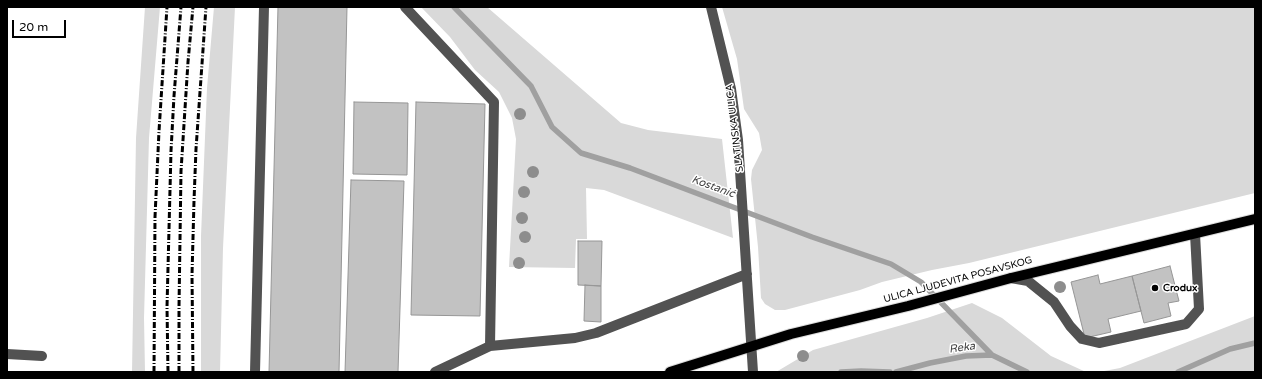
<!DOCTYPE html>
<html>
<head>
<meta charset="utf-8">
<style>
	body { margin:0 }
	#map { position:relative; width:1262px; height:379px; overflow:hidden; background:#fff; font-family:"Varela Round",sans-serif }
	canvas { display:block }
	.frame { position:absolute; inset:0; border:8px solid #000; pointer-events:none }
	.scale { position:absolute; left:12px; top:20px; width:54px; height:18px; box-sizing:border-box; border:2px solid #000; border-top:0; padding-left:5px; font-size:12px; line-height:14px; white-space:nowrap; color:#000; -webkit-text-stroke:3px #fff; paint-order:stroke }
</style>
</head>
<body>
<div id="map">
<canvas width="1262" height="379"></canvas>
<div class="frame"></div>
<div class="scale">20 m</div>
</div>
<script>
const ctx = document.querySelector('canvas').getContext('2d');
ctx.lineJoin = 'round';
function fillPath(path, color) { ctx.fillStyle = color; ctx.fill(path, 'evenodd'); }
const toPath = rows => new Path2D(rows.map(r => 'M' + r).join(''));
function stroke(path, color, width, dash) { ctx.strokeStyle = color; ctx.lineWidth = width; ctx.lineCap = dash ? 'butt' : 'round'; ctx.setLineDash(dash || []); ctx.stroke(path); }
function write(font, color, halo, rows, align = 'center') {
  ctx.font = font + ' "Varela Round",sans-serif'; ctx.lineWidth = 3; ctx.setLineDash([]); ctx.textBaseline = 'middle'; ctx.strokeStyle = halo; ctx.fillStyle = color; for (const [text, x, y, turn = 0] of rows) {
    ctx.save(); ctx.translate(x, y); ctx.rotate((+turn || 0) * Math.PI / 180); ctx.textAlign = isNaN(turn) ? turn : align; if (halo) ctx.strokeText(text, 0, 0); ctx.fillText(text, 0, 0); ctx.restore();
  }
}
fillPath(toPath([
	[145,7,160,7,149,138,144,318,145,372,132,372,136,138],
	[214,7,235,7,223,248,220,372,201,372,201,236,207,88],
	[421,7,487,7,621,123,648,130,722,139,733,238,604,190,586,188,587,239,576,239,575,268,509,267,516,139,512,118,499,92,475,70,450,37],
	[722,7,1255,7,1255,193,969,263,932,270,882,282,860,290,785,310,775,310,765,304,761,298,758,247,751,179,752,170,762,150,759,133,744,109,737,59],
	[972,303,1002,318,1051,356,1086,372,776,372,813,350,927,318],
	[1255,316,1255,372,1099,372,1120,368]
]), '#d9d9d9');
stroke(toPath([
	[454,7,531,86,552,127,581,153,630,168,812,237,891,264,921,282,992,355],
	[841,372,861,371,890,372],
	[896,372,930,363,966,356,992,355,1027,372],
	[1178,372,1230,349,1255,343]
]), '#a0a0a0', 5.5);
const building = toPath([
	[278,7,347,7,339,372,269,372,278,7],
	[354,102,408,103,407,175,353,174,354,102],
	[416,102,485,104,480,316,411,315,416,102],
	[351,180,404,181,398,372,345,372,351,180],
	[578,241,602,241,601,286,578,285,578,241],
	[1170,266,1179,301,1168,303,1171,316,1144,323,1132,276,1170,266],
	[1098,275,1100,284,1132,276,1141,311,1108,319,1111,332,1085,338,1071,282,1098,275],
	[585,285,601,286,601,322,584,321,585,285]
]);
fillPath(building, '#c2c2c2');
stroke(building, '#969696', 1);
const major = toPath([
	[670,372,791,334,908,306,1011,278,1255,219]
]);
stroke(major, '#dbdbdb', 12);
stroke(toPath([
	[405,7,494,102,490,346],
	[711,7,731,89,738,140,753,372],
	[1011,278,1028,281,1054,302,1070,326,1082,339,1099,343,1186,324,1199,309,1195,234],
	[7,354,42,356],
	[255,372,264,7],
	[435,372,490,346,575,338,596,333,747,274]
]), '#525252', 10);
stroke(major, '#000', 10);
stroke(toPath([
	[154,372,155,217,159,131,167,7],
	[168,372,167,307,171,151,174,96,181,7],
	[179,372,179,307,181,171,188,62,193,7],
	[193,372,192,275,194,201,196,149,206,7]
]), '#000', 3, [6, 2, 1, 2]);
ctx.fillStyle = '#8d8d8d';
for (const [x, y] of [
	[520,114],
	[533,172],
	[524,192],
	[522,218],
	[525,237],
	[519,263],
	[1060,287],
	[803,356]
]) { ctx.beginPath(); ctx.arc(x, y, 6, 0, 2 * Math.PI); ctx.fill(); }
for (const [x, y, r, color] of [
	[1155,288,4,"#000"]
]) { const dot = new Path2D(); dot.arc(x, y, r, 0, 2 * Math.PI); ctx.fillStyle = color; ctx.fill(dot); stroke(dot, '#fff', 1.5); }
write('10px', '#000', '#fff', [
	["SLATINSKA ULICA",735,128,-97],
	["ULICA LJUDEVITA POSAVSKOG",958,280,-15]
]);
write('bold 10px', '#000', '#fff', [
	["Crodux",1163,288]
], 'left');
write('italic 11px', '#414141', '#fff', [
	["Kostanić",713,187,20],
	["Reka",962,348,-8]
]);
</script>
</body>
</html>
